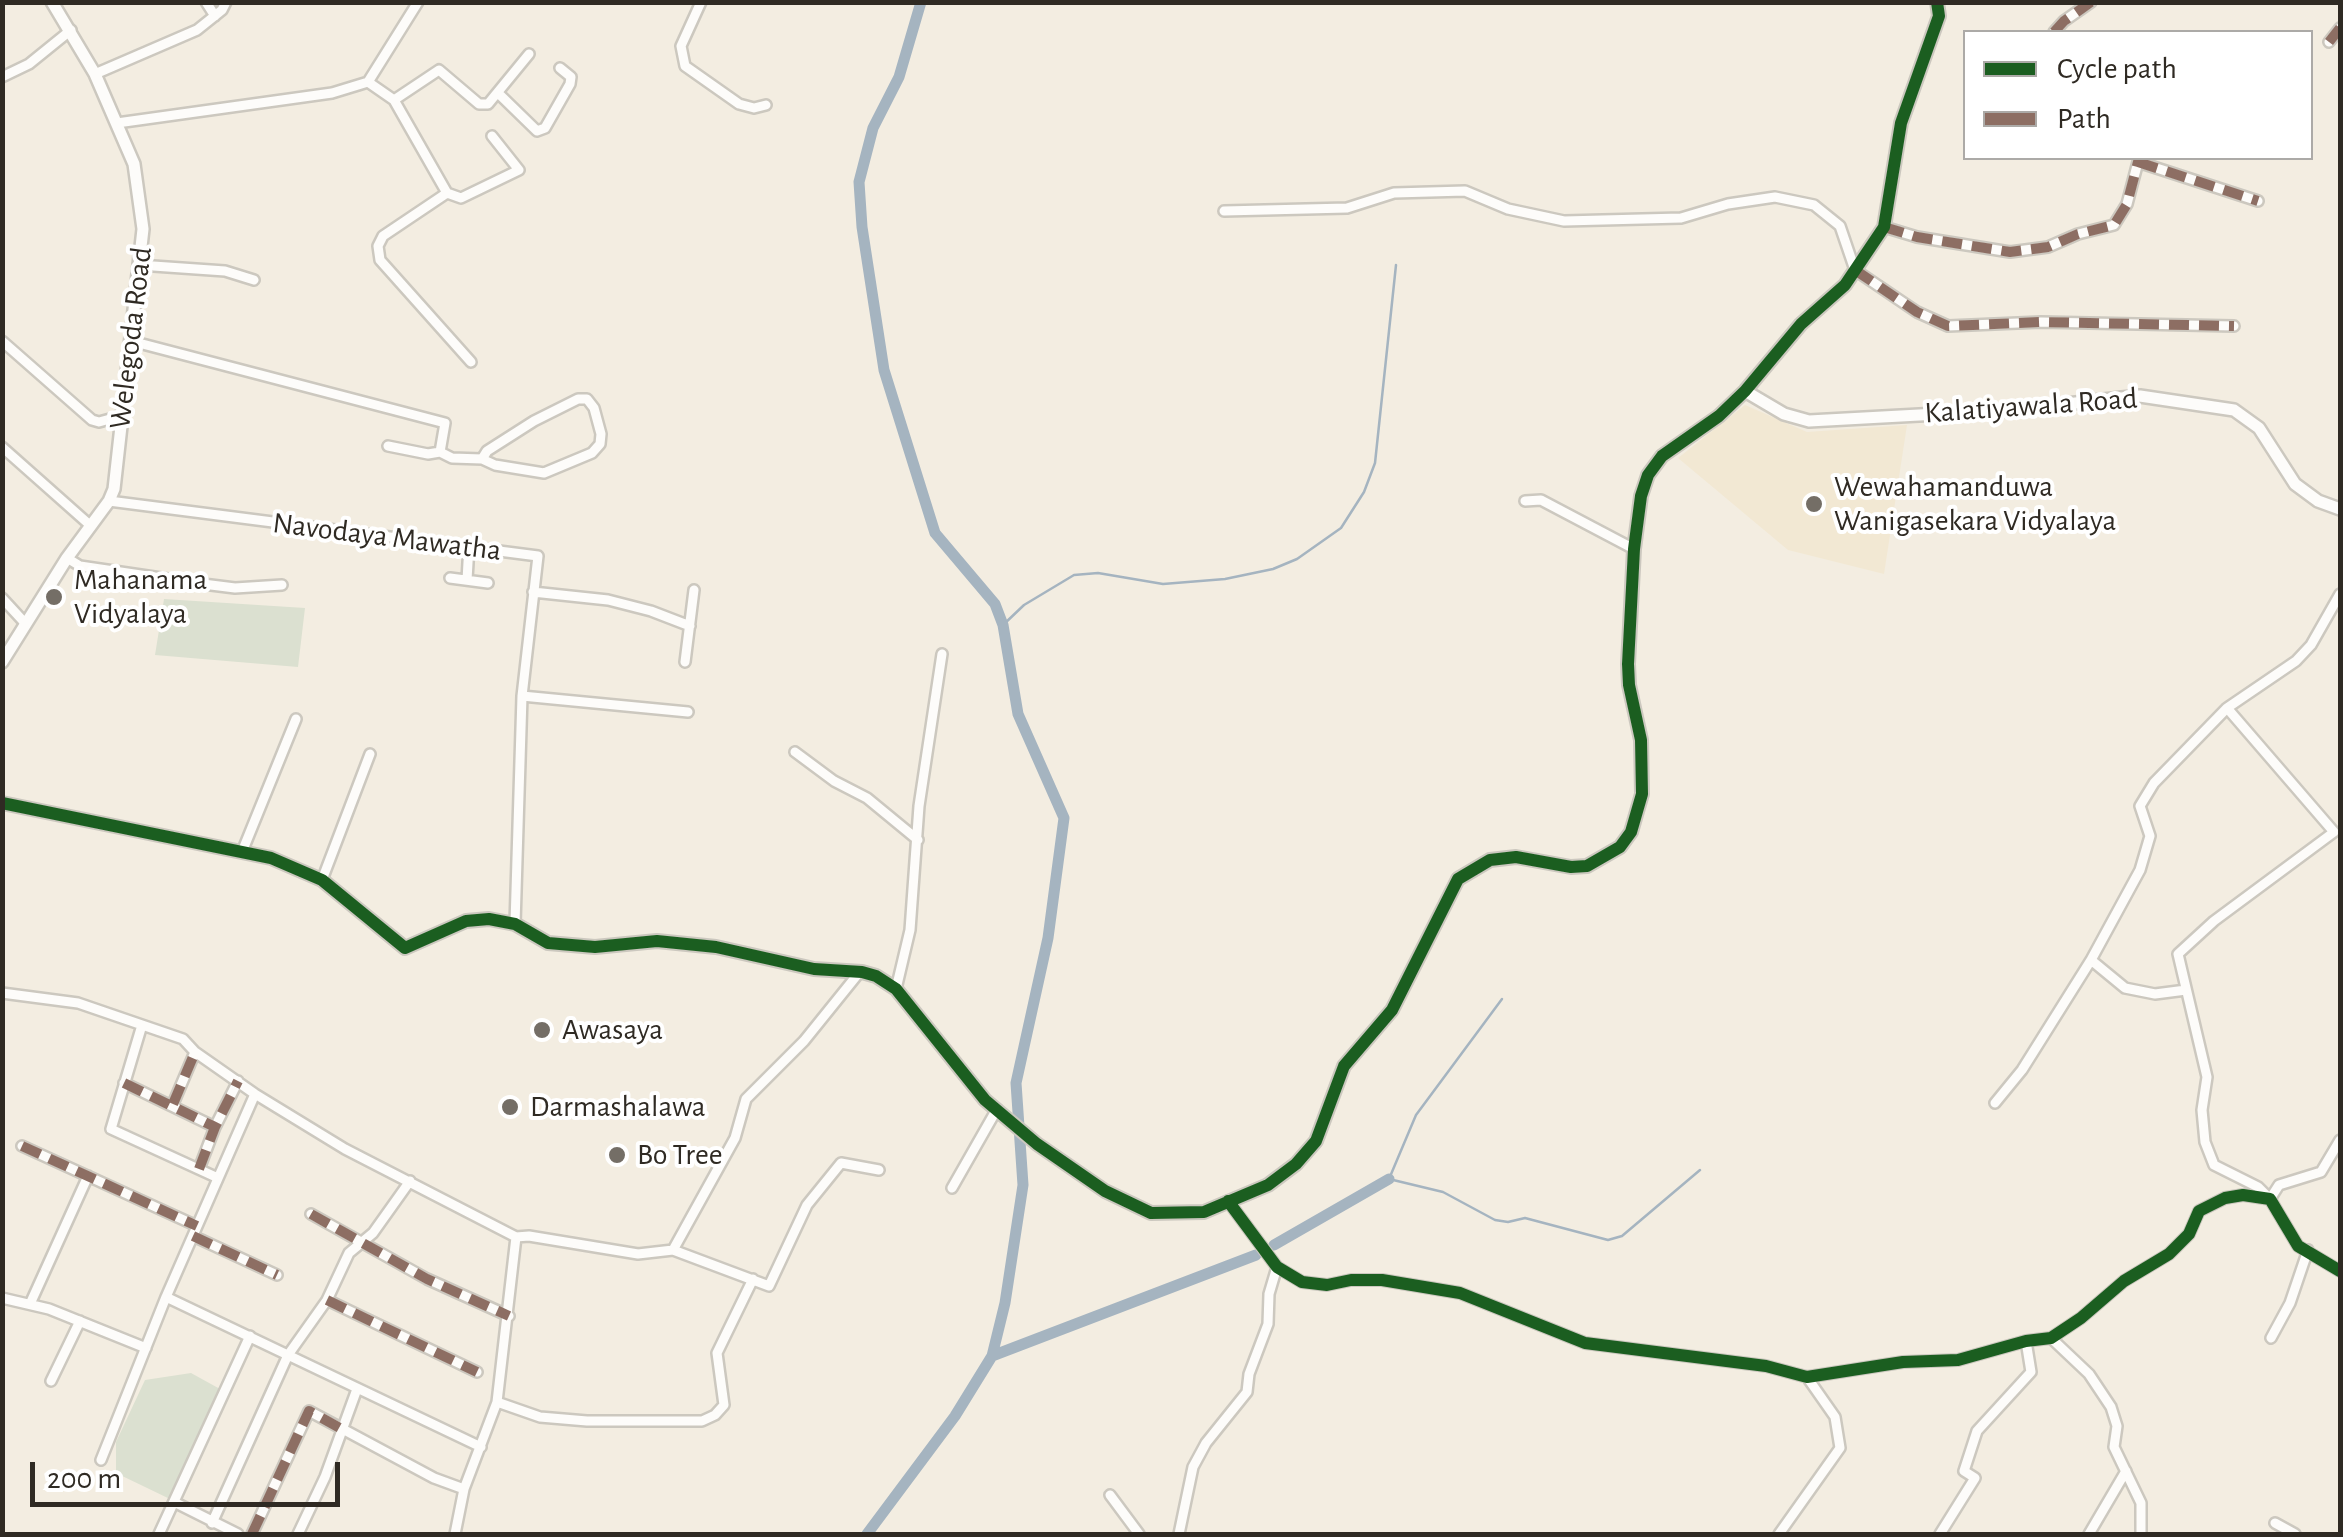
<!DOCTYPE html>
<html>
<head>
<meta charset="utf-8">
<style>
	body { margin:0 }
	#map { position:relative; width:2343px; height:1537px; overflow:hidden; background:#f3ede1; font-family:"Alegreya Sans",sans-serif }
	canvas { display:block }
	.frame { position:absolute; inset:0; border:5px solid #2f2a23; pointer-events:none }
	.legend { position:absolute; left:1963px; top:30px; width:350px; height:130px; box-sizing:border-box; background:#fff; border:2px solid #acaaa7; margin:0; padding:12px 18px; list-style:none; font-size:30px; color:#2f2a23 }
	.legend li { display:flex; align-items:center; gap:20px; height:50px }
	.legend b { width:50px; border:2px solid #acaaa7 }
	.scale { position:absolute; left:30px; top:1462px; width:310px; height:45px; box-sizing:border-box; border:5px solid #2f2a23; border-top:0; padding-left:12px; font-size:30px; line-height:35px; white-space:nowrap; color:#2f2a23; -webkit-text-stroke:8px #fff; paint-order:stroke }
</style>
</head>
<body>
<div id="map">
<canvas width="2343" height="1537"></canvas>
<div class="frame"></div>
<ul class="legend">
<li><b style="height:12px;background:#1b5e20"></b>Cycle path</li>
<li><b style="height:12px;background:#8d6e63"></b>Path</li>
</ul>
<div class="scale">200 m</div>
</div>
<script>
const ctx = document.querySelector('canvas').getContext('2d');
ctx.lineJoin = 'round';
function fillPath(path, color) { ctx.fillStyle = color; ctx.fill(path, 'evenodd'); }
const toPath = rows => new Path2D(rows.map(r => 'M' + r).join(''));
function stroke(path, color, width, dash) { ctx.strokeStyle = color; ctx.lineWidth = width; ctx.lineCap = dash ? 'butt' : 'round'; ctx.setLineDash(dash || []); ctx.stroke(path); }
function write(font, color, halo, rows, align = 'center') {
  ctx.font = font + ' "Alegreya Sans",sans-serif'; ctx.lineWidth = 8; ctx.setLineDash([]); ctx.textBaseline = 'middle'; ctx.strokeStyle = halo; ctx.fillStyle = color; for (const [text, x, y, turn = 0] of rows) {
    ctx.save(); ctx.translate(x, y); ctx.rotate((+turn || 0) * Math.PI / 180); ctx.textAlign = isNaN(turn) ? turn : align; if (halo) ctx.strokeText(text, 0, 0); ctx.fillText(text, 0, 0); ctx.restore();
  }
}
fillPath(toPath([
	[1745,405,1807,432,1907,425,1884,574,1788,550,1678,458]
]), '#f2e8d3');
fillPath(toPath([
	[164,599,305,608,298,667,155,655],
	[191,1373,220,1389,172,1500,116,1473,116,1442,145,1380]
]), '#dbe0d0');
stroke(toPath([
	[1003,625,1024,605,1074,575,1098,573,1163,584,1225,579,1273,569,1297,559,1341,528,1364,492,1375,463,1396,265],
	[1502,999,1416,1115,1389,1179,1443,1192,1495,1220,1508,1222,1525,1218,1608,1240,1622,1236,1700,1170]
]), '#a5b4c0', 2.5);
stroke(toPath([
	[1274,1245,1389,1179],
	[992,1356,1256,1255],
	[867,1534,955,1416,992,1356,1005,1303,1023,1185,1016,1083,1048,938,1064,818,1018,714,1003,625,995,604,935,533,884,370,862,227,859,182,873,128,899,77,921,2]
]), '#a5b4c0', 11);
const street = toPath([
	[206,2,215,16],
	[701,2,681,46,685,66,739,104,754,108,766,105],
	[2054,32,2064,21,2091,2],
	[2329,42,2340,28],
	[95,74,197,30,222,10,226,2],
	[2,77,29,64,71,30],
	[368,82,418,2],
	[499,94,537,131,545,128,570,84,571,77,560,68],
	[394,100,447,193,461,198,519,170,492,136],
	[117,123,332,93,368,82,394,100,439,70,479,104,488,104,529,54],
	[2138,162,2258,201],
	[447,193,383,236,378,246,380,260,471,362],
	[1224,211,1347,208,1394,193,1465,191,1508,209,1564,221,1681,218,1728,204,1775,197,1814,205,1840,226,1855,270,1917,312,1948,326,2041,322,2234,326],
	[1884,227,1917,237,2010,252,2048,247,2078,234,2114,225,2127,204,2139,158],
	[139,265,225,271,254,280],
	[2,341,92,420,99,422,121,416],
	[131,341,445,423,440,452,452,458,482,459,495,465,544,473,592,453,600,444,601,434,594,408,587,399,578,399,534,421,487,451,482,459],
	[388,446,428,454,440,452],
	[2,447,91,526],
	[109,501,538,556,522,696,515,924],
	[1525,501,1541,500,1634,549],
	[67,558,80,566,195,583,235,588,282,585],
	[450,578,488,583],
	[467,580,469,545],
	[533,592,608,600,651,611,690,626],
	[2,598,25,623],
	[685,662,694,590],
	[522,696,688,712],
	[2227,708,2334,832,2214,921,2178,954,2207,1077,2202,1110,2205,1142,2214,1165,2258,1187,2270,1199,2279,1185,2321,1172,2340,1140],
	[795,752,834,781,867,798,918,840],
	[242,852,296,719],
	[322,880,370,754],
	[2091,960,2125,988,2155,994,2186,990],
	[896,989,910,930,919,806,942,654],
	[2,993,78,1003,183,1039,195,1052,255,1094,345,1149,516,1237,497,1402,464,1489,455,1534],
	[142,1025,111,1129,218,1178],
	[124,1083,215,1127],
	[1995,1103,2022,1070,2091,960,2140,870,2150,836,2140,806,2154,783,2227,708,2296,661,2311,645,2340,594],
	[173,1104,195,1052],
	[22,1146,197,1226],
	[199,1169,215,1127,238,1081],
	[952,1188,997,1109],
	[1228,1201,1277,1267,1302,1282,1327,1285,1351,1280,1382,1280,1460,1293,1585,1343,1766,1366,1807,1377,1903,1362,1958,1360,2026,1341,2051,1338,2081,1318,2124,1281,2169,1254,2189,1234,2199,1211,2225,1198,2243,1195,2270,1199,2298,1246,2340,1271],
	[311,1214,427,1279,509,1316],
	[193,1236,277,1275],
	[516,1237,529,1236,638,1254,673,1250,735,1138,746,1099,804,1041,858,974],
	[673,1250,769,1286,807,1205,841,1163,879,1170],
	[166,1297,481,1447],
	[2,1298,49,1309,146,1348],
	[327,1300,477,1372],
	[30,1304,88,1176],
	[2051,1338,2089,1374,2111,1407,2117,1426,2114,1447,2141,1503,2141,1534],
	[2271,1338,2290,1303,2308,1250],
	[51,1381,80,1321],
	[497,1402,540,1417,587,1421,702,1421,715,1415,724,1405,717,1353,753,1279],
	[101,1460,166,1297,255,1094],
	[1110,1495,1139,1534],
	[176,1503,238,1534],
	[212,1523,288,1355,327,1300,349,1253,373,1233,410,1181],
	[2275,1523,2295,1534],
	[159,1534,250,1336],
	[252,1534,309,1411,434,1478,464,1489],
	[298,1534,325,1477,357,1389],
	[1179,1534,1193,1467,1206,1443,1247,1392,1249,1374,1268,1324,1269,1294,1277,1267],
	[1779,1534,1840,1448,1835,1417,1807,1377],
	[1940,1534,1975,1478,1964,1471,1977,1431,2031,1372,2026,1341],
	[2089,1534,2126,1471]
]);
const secondary = toPath([
	[1745,391,1784,414,1809,421,2011,410,2140,396,2234,410,2259,428,2295,484,2318,501,2340,509],
	[2,662,67,558,109,501,114,489,143,229,134,164,95,74,52,2],
	[2,803,271,858,322,880,405,948,466,921,489,919,515,924,548,943,595,947,657,941,716,947,814,969,862,972,876,976,896,989,985,1100,1037,1144,1105,1191,1151,1213,1204,1212,1268,1185,1296,1164,1316,1141,1344,1066,1392,1010,1458,879,1490,860,1516,857,1571,867,1587,866,1620,847,1631,832,1642,794,1641,740,1629,685,1628,664,1634,549,1641,496,1648,475,1662,456,1719,416,1745,391,1801,324,1845,285,1884,227,1901,123,1939,16,1937,2]
]);
stroke(street, '#ccc8bf', 14);
stroke(secondary, '#ccc8bf', 16);
stroke(street, '#fdfcfa', 9);
stroke(secondary, '#fdfcfa', 11);
stroke(toPath([
	[2054,32,2064,21,2091,2],
	[2329,42,2340,28],
	[2138,162,2258,201],
	[1884,227,1917,237,2010,252,2048,247,2078,234,2114,225,2127,204,2139,158],
	[1855,270,1917,312,1948,326,2041,322,2234,326],
	[124,1083,215,1127],
	[173,1104,195,1052],
	[22,1146,197,1226],
	[199,1169,215,1127,238,1081],
	[311,1214,427,1279,509,1316],
	[193,1236,277,1275],
	[327,1300,477,1372],
	[252,1534,309,1411,340,1428]
]), '#8d6e63', 10, [20, 10]);
stroke(toPath([
	[2,803,271,858,322,880,405,948,466,921,489,919,515,924,548,943,595,947,657,941,716,947,814,969,862,972,876,976,896,989,985,1100,1037,1144,1105,1191,1151,1213,1204,1212,1268,1185,1296,1164,1316,1141,1344,1066,1392,1010,1458,879,1490,860,1516,857,1571,867,1587,866,1620,847,1631,832,1642,794,1641,740,1629,685,1628,664,1634,549,1641,496,1648,475,1662,456,1719,416,1745,391,1801,324,1845,285,1884,227,1901,123,1939,16,1937,2],
	[1228,1201,1277,1267,1302,1282,1327,1285,1351,1280,1382,1280,1460,1293,1585,1343,1766,1366,1807,1377,1903,1362,1958,1360,2026,1341,2051,1338,2081,1318,2124,1281,2169,1254,2189,1234,2199,1211,2225,1198,2243,1195,2270,1199,2298,1246,2340,1271]
]), '#1b5e20', 12);
for (const [x, y, r, color] of [
	[1814,504,10,"#746e66"],
	[54,597,10,"#746e66"],
	[542,1030,10,"#746e66"],
	[510,1107,10,"#746e66"],
	[617,1155,10,"#746e66"]
]) { const dot = new Path2D(); dot.arc(x, y, r, 0, 2 * Math.PI); ctx.fillStyle = color; ctx.fill(dot); stroke(dot, '#fff', 4); }
write('30px', '#2f2a23', '#fff', [
	["Welegoda Road",131,338,-83],
	["Kalatiyawala Road",2031,406,-4],
	["Navodaya Mawatha",387,537,7]
]);
write('30px', '#2f2a23', '#fff', [
	["Wewahamanduwa",1834,487],
	["Wanigasekara Vidyalaya",1834,521],
	["Mahanama",74,580],
	["Vidyalaya",74,614],
	["Awasaya",562,1030],
	["Darmashalawa",530,1107],
	["Bo Tree",637,1155]
], 'left');
</script>
</body>
</html>
